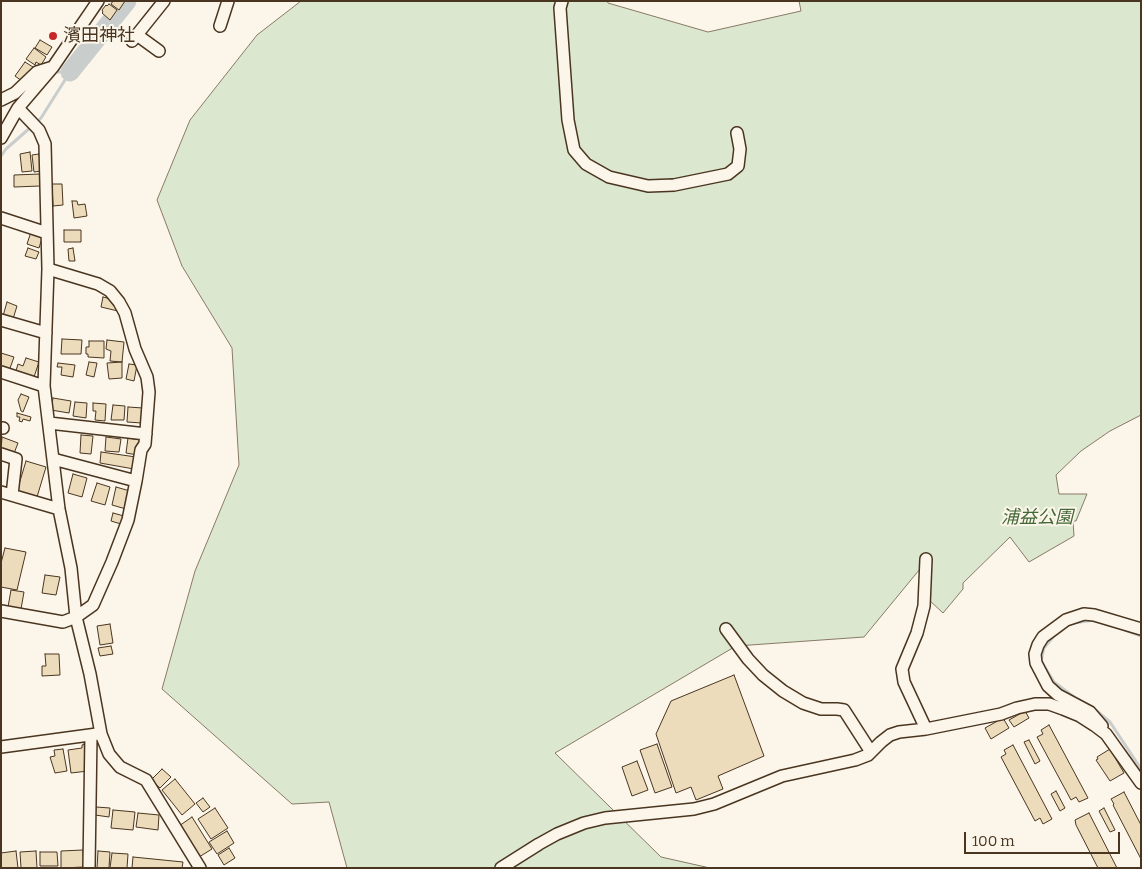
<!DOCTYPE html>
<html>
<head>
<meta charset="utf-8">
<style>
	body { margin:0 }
	#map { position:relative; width:1142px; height:869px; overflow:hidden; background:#fbf6e9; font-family:Bitter,serif }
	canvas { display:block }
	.frame { position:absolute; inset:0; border:2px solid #4a3520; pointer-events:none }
	.scale { position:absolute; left:964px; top:832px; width:156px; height:22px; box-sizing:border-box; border:2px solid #4a3520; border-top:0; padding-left:6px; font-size:15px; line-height:18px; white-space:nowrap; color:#4a3520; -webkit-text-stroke:4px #fbf6e9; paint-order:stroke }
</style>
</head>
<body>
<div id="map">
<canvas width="1142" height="869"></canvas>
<div class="frame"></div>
<div class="scale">100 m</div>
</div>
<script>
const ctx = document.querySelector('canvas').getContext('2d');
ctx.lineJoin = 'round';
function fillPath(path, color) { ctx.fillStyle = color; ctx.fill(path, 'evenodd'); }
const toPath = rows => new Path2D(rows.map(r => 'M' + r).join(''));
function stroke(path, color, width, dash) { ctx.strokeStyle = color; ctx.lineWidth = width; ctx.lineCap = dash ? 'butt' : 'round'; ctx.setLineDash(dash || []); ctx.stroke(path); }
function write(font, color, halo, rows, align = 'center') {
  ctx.font = font + ' Bitter,"Noto Sans JP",serif'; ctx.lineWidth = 4; ctx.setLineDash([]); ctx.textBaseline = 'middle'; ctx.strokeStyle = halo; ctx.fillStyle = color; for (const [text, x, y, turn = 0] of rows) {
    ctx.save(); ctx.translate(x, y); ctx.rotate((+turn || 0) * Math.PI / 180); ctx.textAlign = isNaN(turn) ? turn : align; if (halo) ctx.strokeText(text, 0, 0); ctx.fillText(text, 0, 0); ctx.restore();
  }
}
const green = toPath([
	[301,1,607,1,608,3,708,32,801,11,799,1,1141,1,1141,415,1110,431,1081,451,1056,475,1059,494,1087,494,1076,521,1073,521,1074,536,1029,562,1010,537,963,583,963,589,943,613,928,599,929,558,864,637,736,646,555,753,661,857,710,868,347,868,329,802,292,804,162,689,195,571,239,465,232,348,182,266,157,200,190,120,257,35,301,1]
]);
fillPath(green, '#dce7d0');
stroke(green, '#887966', 1);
stroke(toPath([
	[56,72,70,72],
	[36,123,41,118,70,72],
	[1,156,6,149,31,127],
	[1074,623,1095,620],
	[1062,630,1054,636,1044,648,1041,661,1054,682,1074,697],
	[1125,630,1141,636],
	[1092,707,1110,722,1141,769]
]), '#c9cecd', 3);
stroke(toPath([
	[70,72,127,1]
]), '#c9cecd', 19);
const building = toPath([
	[113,1,125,1,119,10,111,4,113,1],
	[109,4,117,10,110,20,102,13,103,12,102,10,106,5,107,6,109,4],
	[40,40,52,47,47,55,35,48,40,40],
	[34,48,46,57,41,65,36,62,35,65,26,59,34,48],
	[25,62,33,67,22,81,15,76,25,62],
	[30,152,32,171,22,172,20,154,30,152],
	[39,154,41,171,34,172,32,155,39,154],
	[40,174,40,186,14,187,14,175,40,174],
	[52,184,62,184,63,205,53,206,52,184],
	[72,201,77,201,78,205,85,204,87,216,74,218,72,201],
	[64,230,81,230,81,242,64,242,64,230],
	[31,232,43,235,39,248,27,244,31,232],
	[28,248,39,252,36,259,25,256,28,248],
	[73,248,75,261,69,261,68,249,73,248],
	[103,297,111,299,111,302,120,304,118,311,101,307,103,297],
	[7,302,17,306,13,319,3,316,7,302],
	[62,339,82,340,81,354,61,354,62,339],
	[107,340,124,342,122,362,110,361,111,351,106,349,107,340],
	[89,341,104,341,104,358,88,357,88,354,86,354,86,347,89,347,89,341],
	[1,353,14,357,9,371,1,368,1,353],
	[26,358,39,362,34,377,15,374,18,364,23,366,26,358],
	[89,362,97,363,94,377,86,375,89,362],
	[122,362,122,378,109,379,107,363,122,362],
	[58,363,75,365,73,377,61,375,62,367,57,367,58,363],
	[129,364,137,365,134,381,126,379,129,364],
	[21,394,29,397,23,412,21,411,18,400,21,394],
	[53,398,71,401,69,413,51,410,53,398],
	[75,402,87,403,86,418,73,416,75,402],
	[93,403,106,404,105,421,95,420,96,411,93,411,93,403],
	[113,405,125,406,124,420,111,420,113,405],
	[128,407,143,408,142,423,127,422,128,407],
	[17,413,31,417,30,421,23,419,22,422,19,421,20,417,17,417,17,413],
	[81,435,93,436,91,454,80,453,81,435],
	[2,437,18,443,13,456,1,451,2,437],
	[106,437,121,439,119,452,105,451,106,437],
	[128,438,141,440,138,455,126,453,128,438],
	[101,452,136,457,134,469,100,463,101,452],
	[26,461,46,467,37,497,17,491,26,461],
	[73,474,87,478,82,497,68,493,73,474],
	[97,483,110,487,105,505,91,501,97,483],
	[116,487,130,491,126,509,112,505,116,487],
	[113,513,124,516,121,524,111,521,113,513],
	[5,548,26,552,17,590,1,587,1,563,5,548],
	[45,575,60,577,56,595,42,593,45,575],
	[11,590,24,592,21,609,8,607,11,590],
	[110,624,113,643,100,645,97,626,110,624],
	[111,646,113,654,100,656,98,648,111,646],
	[45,654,59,654,60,675,42,676,42,666,46,666,45,654],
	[734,675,764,756,718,776,723,789,696,800,691,787,676,793,656,734,671,701,734,675],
	[1025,711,1029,718,1014,727,1009,720,1025,711],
	[1003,718,1009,728,991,739,985,728,1003,718],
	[1049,725,1088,798,1079,802,1076,797,1071,800,1037,737,1043,734,1041,730,1049,725],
	[1029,740,1040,761,1035,764,1024,742,1029,740],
	[84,744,88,771,71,773,68,750,82,748,82,745,84,744],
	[657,744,672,787,655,793,640,750,657,744],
	[1013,745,1052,819,1043,824,1040,818,1035,821,1001,757,1006,754,1004,750,1013,745],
	[63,749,67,771,55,773,50,757,55,756,54,750,63,749],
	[1110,749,1124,773,1110,781,1096,760,1098,759,1097,757,1110,749],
	[637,761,648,790,632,796,622,767,637,761],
	[162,769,171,777,160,788,151,780,162,769],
	[175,779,195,804,182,815,162,790,175,779],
	[1056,791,1065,808,1060,811,1051,794,1056,791],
	[1124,792,1141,825,1141,859,1113,805,1114,804,1111,799,1124,792],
	[203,798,210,807,203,812,196,803,203,798],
	[96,807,110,808,109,817,95,815,96,807],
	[215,808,228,828,211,839,198,819,215,808],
	[1104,808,1115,830,1110,832,1099,811,1104,808],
	[113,810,135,812,133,830,111,828,113,810],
	[138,813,159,815,158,830,136,827,138,813],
	[1089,813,1117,868,1098,868,1076,825,1075,820,1089,813],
	[192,817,212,849,199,857,179,826,192,817],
	[227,831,234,843,217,854,209,842,227,831],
	[229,848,235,858,224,865,218,855,229,848],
	[83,850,84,867,61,868,61,851,83,850],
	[16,851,18,868,1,868,1,853,16,851],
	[36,851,37,868,21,868,20,852,36,851],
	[98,851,110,852,109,868,97,868,98,851],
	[40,852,57,852,58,866,40,866,40,852],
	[112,853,128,854,127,868,110,868,112,853],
	[133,857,183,862,182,868,132,868,133,857]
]);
fillPath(building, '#ecdcbc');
stroke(building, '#4a3520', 1);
const minor = toPath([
	[562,1,560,8,568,120,574,150,586,164,609,177,648,186,674,185,728,174,738,166,740,149,737,133],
	[220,26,228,1],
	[137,35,159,51],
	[132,41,164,1],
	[1,100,15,93,37,72,53,67],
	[18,108,39,130,45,144,48,269,44,386,59,509,71,568,76,617,90,674,101,734,109,754,120,767,146,780,200,868],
	[1,138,18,108,53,67,98,1],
	[1,218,47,233],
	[1,320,46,333],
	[1,372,44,386],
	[49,423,146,434],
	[1,428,3,428],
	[1,454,16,459,12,495],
	[53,459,136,481],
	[1,492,59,509],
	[1,611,63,622,76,617,93,605,112,562,128,520,136,481,141,450,145,444,149,392,147,377,135,349,125,313,119,302,110,291,98,284,48,269],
	[726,629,748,659,763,675,783,691,803,703,821,709,837,709,844,710,871,752],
	[1102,726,1090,712,1058,695,1048,686,1036,663,1035,654,1038,645,1043,637,1066,620,1084,614,1094,615,1141,629],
	[926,729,904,682,902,669,917,633,924,606,926,559],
	[1,747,97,734],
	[89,868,91,735],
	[501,868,539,844,557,834,584,823,605,818,694,809,714,804,782,776,855,760,868,755,881,742,890,735,899,732,926,729,1001,714,1017,708,1035,704,1049,704,1063,709,1080,716,1094,725,1106,734,1141,783]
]);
stroke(minor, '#4a3520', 14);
stroke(minor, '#fbf6e9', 11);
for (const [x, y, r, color] of [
	[53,36,5,"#c62828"]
]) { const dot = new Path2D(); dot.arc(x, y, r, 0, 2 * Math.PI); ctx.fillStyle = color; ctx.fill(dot); stroke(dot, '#fbf6e9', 2); }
write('18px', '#4a3520', '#fbf6e9', [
	["濱田神社",63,36]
], 'left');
write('italic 18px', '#436837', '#fbf6e9', [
	["浦益公園",1037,518]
]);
</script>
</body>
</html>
